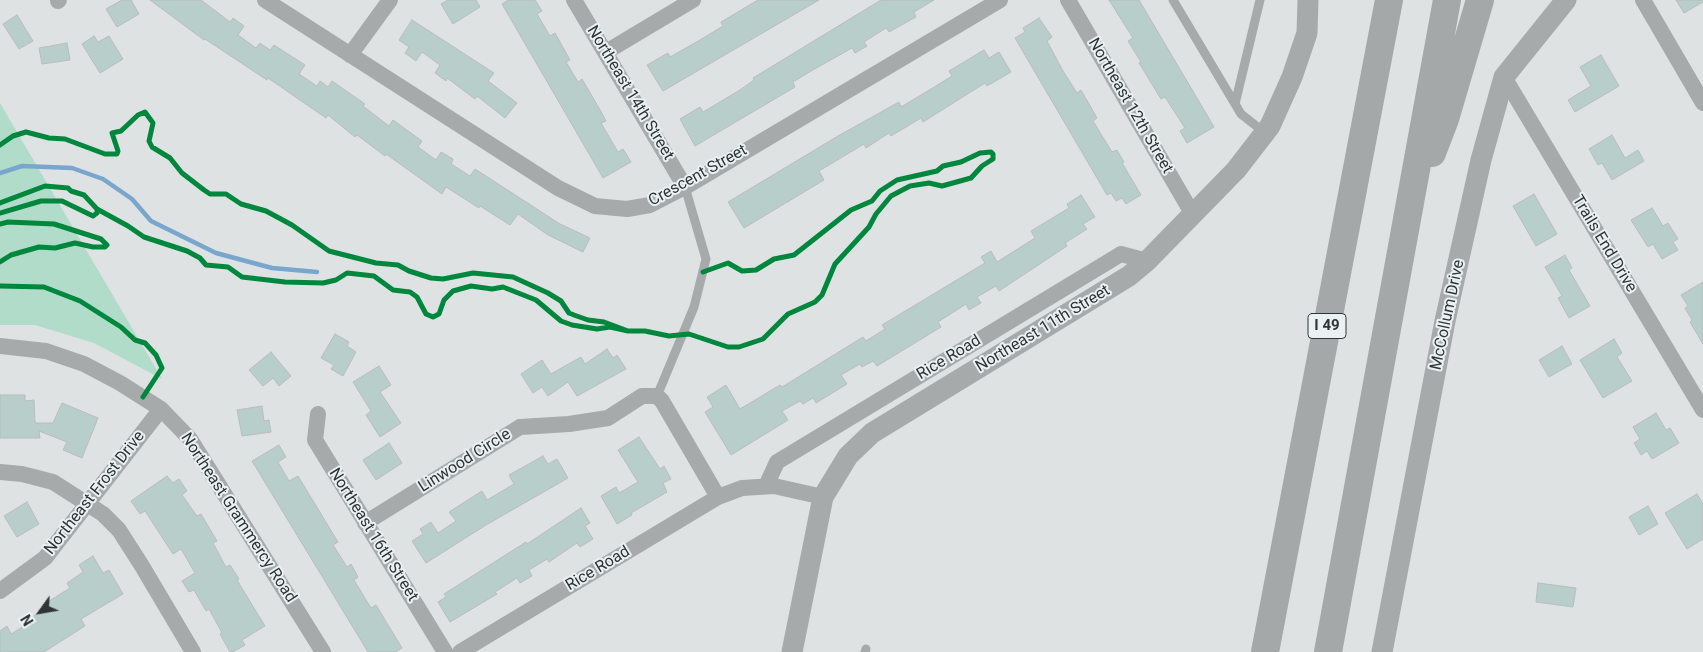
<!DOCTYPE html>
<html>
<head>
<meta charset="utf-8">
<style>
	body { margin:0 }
	#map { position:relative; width:1703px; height:652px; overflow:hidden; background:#dee2e2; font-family:Roboto,sans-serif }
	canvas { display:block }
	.north { position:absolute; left:15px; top:587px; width:50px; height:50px; -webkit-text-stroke:4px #e9f1f2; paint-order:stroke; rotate:238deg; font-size:14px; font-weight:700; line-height:20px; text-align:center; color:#313434 }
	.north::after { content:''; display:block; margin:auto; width:18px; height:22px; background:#313434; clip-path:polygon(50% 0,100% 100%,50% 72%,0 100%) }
</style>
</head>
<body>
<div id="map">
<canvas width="1703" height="652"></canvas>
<div class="north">N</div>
</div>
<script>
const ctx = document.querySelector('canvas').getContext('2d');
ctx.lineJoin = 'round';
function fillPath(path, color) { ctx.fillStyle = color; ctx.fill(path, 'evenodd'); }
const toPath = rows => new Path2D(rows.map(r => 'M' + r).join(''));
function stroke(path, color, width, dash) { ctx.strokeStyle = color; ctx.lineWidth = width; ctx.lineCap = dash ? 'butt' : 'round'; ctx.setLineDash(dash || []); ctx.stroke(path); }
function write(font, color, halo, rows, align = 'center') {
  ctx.font = font + ' Roboto,sans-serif'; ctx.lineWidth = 4; ctx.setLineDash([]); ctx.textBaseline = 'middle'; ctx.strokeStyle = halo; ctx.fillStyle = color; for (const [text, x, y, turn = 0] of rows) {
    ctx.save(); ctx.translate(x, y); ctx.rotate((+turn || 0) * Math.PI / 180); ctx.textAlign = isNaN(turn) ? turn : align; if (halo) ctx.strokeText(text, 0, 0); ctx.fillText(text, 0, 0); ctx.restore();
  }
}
fillPath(toPath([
	[0,103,58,202,162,379,94,343,35,325,0,325]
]), '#b0dcc9');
stroke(toPath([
	[0,173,22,166,72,168,103,179,132,199,151,221,216,253,272,268,317,272]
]), '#78a6cc', 4.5);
const building = toPath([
	[122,0,131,0,139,14,117,27,106,9,122,0],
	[150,0,201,0,230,22,233,18,244,26,238,35,256,48,260,43,270,50,274,45,305,65,299,74,317,86,320,81,328,87,332,81,365,104,363,106,389,126,393,120,422,141,418,147,436,160,441,152,453,159,451,164,470,176,475,169,560,224,590,238,583,252,548,235,518,214,510,225,480,206,479,208,446,187,442,194,386,154,385,156,357,135,355,137,328,115,326,118,268,78,267,80,205,39,204,40,150,0],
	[448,0,476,0,480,7,453,24,441,4,448,0],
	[508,0,535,0,542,11,537,14,550,36,555,33,570,60,566,62,578,82,582,79,599,108,606,121,601,123,618,152,623,149,631,162,603,178,502,4,508,0],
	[758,0,819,0,663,91,647,65,668,53,670,57,700,40,723,26,721,22,758,0],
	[881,0,934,0,914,12,916,17,889,32,886,28,864,42,867,46,855,53,852,48,811,71,793,82,795,87,695,146,680,119,700,107,703,112,740,90,754,80,753,78,881,0],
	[1109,0,1139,0,1214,127,1187,143,1180,131,1185,128,1165,97,1161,99,1139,63,1141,62,1128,41,1133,38,1109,0],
	[1676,0,1703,0,1703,2,1684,13,1676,0],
	[17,15,33,41,19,49,3,24,17,15],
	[1039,18,1052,37,1047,41,1063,71,1077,93,1081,90,1097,118,1093,121,1112,152,1117,150,1124,162,1122,163,1141,195,1126,204,1122,198,1116,201,1111,193,1107,195,1015,38,1025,32,1023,28,1039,18],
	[412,20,494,73,488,81,517,103,505,118,477,96,475,99,447,78,446,81,435,73,440,65,422,52,416,61,405,53,409,47,399,40,412,20],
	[94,36,98,42,109,36,123,59,100,73,82,44,94,36],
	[67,43,70,60,42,64,39,48,67,43],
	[984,50,989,58,999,52,1011,72,987,86,985,83,923,122,921,118,891,136,889,133,866,148,864,144,819,171,824,180,744,228,728,202,838,136,899,102,901,107,931,89,952,76,949,71,984,50],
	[1601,55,1619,86,1575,112,1568,100,1591,86,1580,67,1601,55],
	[1612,135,1625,158,1638,150,1644,161,1612,180,1602,163,1598,165,1589,149,1612,135],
	[1534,194,1557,234,1536,246,1513,206,1534,194],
	[1081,195,1095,217,1083,224,1087,229,1065,243,1067,246,999,291,996,286,977,297,981,303,969,310,966,304,938,322,941,327,877,366,873,361,862,367,860,364,841,375,847,384,816,403,813,398,803,404,800,401,782,411,788,420,731,455,705,412,713,407,707,397,726,385,740,409,780,385,782,387,863,337,866,341,885,329,882,325,985,263,981,257,991,251,997,262,1035,238,1031,231,1069,208,1067,204,1081,195],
	[1652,208,1663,226,1668,223,1678,239,1673,242,1678,250,1662,259,1653,244,1648,247,1631,220,1652,208],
	[1565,255,1572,268,1569,270,1590,306,1569,318,1558,298,1562,296,1545,267,1565,255],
	[1703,282,1703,344,1690,322,1692,320,1685,308,1688,306,1681,295,1703,282],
	[335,334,349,342,347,346,356,352,343,376,331,369,334,365,321,358,335,334],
	[1614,339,1622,353,1617,357,1632,381,1603,398,1580,360,1614,339],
	[1562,346,1572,364,1549,377,1539,360,1562,346],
	[607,349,613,358,617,355,626,369,577,396,568,382,548,396,542,387,533,393,521,374,542,360,551,374,581,357,585,364,607,349],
	[271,352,291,376,279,386,273,378,263,386,249,370,271,352],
	[379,366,391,385,380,392,401,423,380,437,366,415,371,411,353,382,379,366],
	[0,395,25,395,25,401,34,400,35,423,53,423,62,403,98,418,82,458,63,450,67,442,39,431,40,438,0,438,0,395],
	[262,406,264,421,269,420,271,432,242,436,237,410,262,406],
	[1656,413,1666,430,1670,428,1679,443,1652,459,1647,451,1641,455,1634,443,1640,439,1633,427,1656,413],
	[639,437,660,469,664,466,671,479,663,483,667,492,631,513,632,515,617,524,601,496,616,487,619,493,638,482,618,450,639,437],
	[389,443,402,463,376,480,363,460,389,443],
	[279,445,286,457,278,462,289,481,298,476,338,542,333,545,347,567,351,564,358,577,354,580,371,608,376,605,402,648,396,652,368,652,252,461,279,445],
	[543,456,548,464,557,459,568,478,486,525,426,563,412,541,423,534,420,529,431,522,438,533,456,521,449,512,482,491,487,500,514,484,509,475,543,456],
	[167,476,173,483,179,479,187,491,182,495,197,516,201,514,217,541,213,543,226,567,230,565,239,579,237,580,265,626,242,640,245,645,233,652,230,652,220,634,222,633,209,609,206,611,194,590,189,592,182,581,195,573,181,549,173,554,145,511,140,514,131,501,167,476],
	[1697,494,1703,504,1703,539,1687,549,1665,513,1697,494],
	[27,502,39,524,17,537,4,516,27,502],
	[1648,506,1658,524,1639,535,1629,517,1648,506],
	[581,508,590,523,585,526,593,539,580,547,577,543,549,562,547,559,529,570,532,576,520,583,517,578,495,592,497,594,450,622,438,602,446,597,444,594,526,542,527,544,581,508],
	[93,556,103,573,109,570,123,594,81,619,85,626,44,652,0,652,0,631,7,626,11,634,34,620,32,617,48,607,46,603,70,588,67,583,83,572,79,565,93,556],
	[1538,583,1576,588,1573,607,1536,602,1538,583]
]);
fillPath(building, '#b7cecb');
stroke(building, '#b9bcbc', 1);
stroke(toPath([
	[1173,0,1241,114,1264,132],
	[1235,104,1260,0],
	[657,396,694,307,706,259,685,187],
	[865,652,866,649]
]), '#a7aaab', 9);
stroke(toPath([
	[265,0,558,188,595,206,627,209,650,205,685,187,1000,0],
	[574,0,685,187],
	[1068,0,1192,213],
	[1643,0,1703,103],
	[58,1,59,0],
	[606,52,693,0],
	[350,55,390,0],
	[1504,77,1703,410],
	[0,346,46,351,84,364,120,383,161,409,190,439,323,652],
	[318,414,315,440,445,652],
	[0,472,22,474,53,482,103,514,119,530,142,566,193,652],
	[766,486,777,462,1121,254,1147,261],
	[365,523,520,427,569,424,608,418,642,396,657,396,662,401,718,497],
	[0,591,45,558,161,409],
	[460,652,718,497,742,488,774,486,823,497]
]), '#a7aaab', 16);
stroke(toPath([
	[792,652,823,497,848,456,872,433,1129,276,1147,261,1236,170,1270,126,1292,77,1307,33,1308,0],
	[1382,652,1445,321,1481,160,1504,77,1566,0]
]), '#a7aaab', 21);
stroke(toPath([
	[1432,153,1445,119,1480,0],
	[1265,652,1389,0],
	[1328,652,1447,0]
]), '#a5a8a8', 28);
stroke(toPath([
	[0,145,13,136,26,132,49,138,65,139,105,154,117,154,118,151,112,133,121,131,138,115,145,112,153,123,149,141,152,147,170,158,182,173,204,190,210,194,226,194,241,204,266,211,292,225,329,251,376,263,398,265,409,271,431,278,443,279,473,273,513,277,548,293,561,301,569,313,574,315,588,320,604,322,628,331,610,327,597,329,572,325,561,321,536,300,503,287,492,289,471,286,453,291,444,300,439,314,433,317,426,314,417,297,410,292,393,290,374,276,347,273,336,280,323,283,285,282,242,277,228,267,206,265,200,258,187,251,144,237,128,226,97,209,84,195,71,191,68,188,45,186,0,203],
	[0,213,41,201,62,201,93,216,97,213,97,209],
	[0,224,8,222,54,224,101,239,107,245,105,247,93,247,75,243,55,248,39,247,11,255,0,262],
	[0,286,44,287,80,301,121,327,135,340,145,343,156,355,162,368,143,397],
	[628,331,645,331,669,336,689,334,728,347,739,347,763,339,788,314,815,302,822,295,835,264,869,227,876,214,891,196,910,186,929,183,942,186,971,178,982,166,993,159,993,154,991,152,980,153,961,162,943,166,937,171,897,180,880,191,872,201,851,210,794,255,774,259,756,270,742,271,728,263,703,272]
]), '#00873e', 5);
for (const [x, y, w] of [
	[1327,326,38]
]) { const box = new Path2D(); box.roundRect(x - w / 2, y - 12.5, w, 25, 4); ctx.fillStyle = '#e9f1f2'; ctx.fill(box); stroke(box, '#313434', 1); }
write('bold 15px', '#313434', null, [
	["I 49",1327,326]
]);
write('16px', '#313434', '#e9f1f2', [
	["Northeast 14th Street",630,93,59],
	["Northeast 12th Street",1130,106,60],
	["Crescent Street",698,176,-29],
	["Trails End Drive",1604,244,59],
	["McCollum Drive",1448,315,-78],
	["Northeast 11th Street",1043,329,-31],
	["Rice Road",949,358,-31],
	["Linwood Circle",465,461,-32],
	["Northeast Frost Drive",95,493,-52],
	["Northeast Grammercy Road",238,518,57],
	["Northeast 16th Street",373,535,58],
	["Rice Road",598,569,-31]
]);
</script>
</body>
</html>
